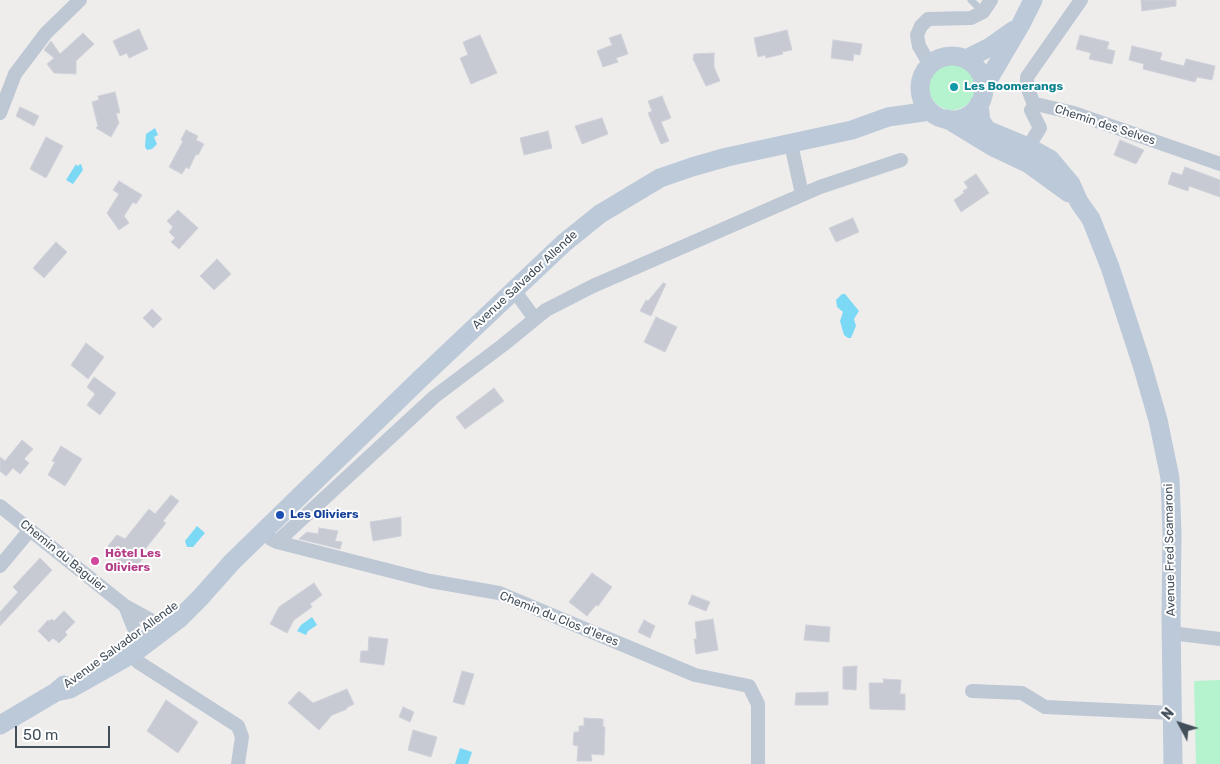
<!DOCTYPE html>
<html>
<head>
<meta charset="utf-8">
<style>
	body { margin:0 }
	#map { position:relative; width:1220px; height:764px; overflow:hidden; background:#efecec; font-family:Rubik,sans-serif }
	canvas { display:block }
	.north { position:absolute; left:1155px; top:699px; width:50px; height:50px; -webkit-text-stroke:4px #fff; paint-order:stroke; rotate:310deg; font-size:14px; font-weight:700; line-height:20px; text-align:center; color:#424f5b }
	.north::after { content:''; display:block; margin:auto; width:18px; height:22px; background:#424f5b; clip-path:polygon(50% 0,100% 100%,50% 72%,0 100%) }
	.scale { position:absolute; left:15px; top:726px; width:95px; height:22px; box-sizing:border-box; border:2px solid #424f5b; border-top:0; padding-left:6px; font-size:15px; line-height:18px; white-space:nowrap; color:#424f5b; -webkit-text-stroke:4px #fff; paint-order:stroke }
</style>
</head>
<body>
<div id="map">
<canvas width="1220" height="764"></canvas>
<div class="north">N</div>
<div class="scale">50 m</div>
</div>
<script>
const ctx = document.querySelector('canvas').getContext('2d');
ctx.lineJoin = 'round';
function fillPath(path, color) { ctx.fillStyle = color; ctx.fill(path, 'evenodd'); }
const toPath = rows => new Path2D(rows.map(r => 'M' + r).join(''));
function stroke(path, color, width, dash) { ctx.strokeStyle = color; ctx.lineWidth = width; ctx.lineCap = dash ? 'butt' : 'round'; ctx.setLineDash(dash || []); ctx.stroke(path); }
function write(font, color, halo, rows, align = 'center') {
  ctx.font = font + ' Rubik,sans-serif'; ctx.lineWidth = 4; ctx.setLineDash([]); ctx.textBaseline = 'middle'; ctx.strokeStyle = halo; ctx.fillStyle = color; for (const [text, x, y, turn = 0] of rows) {
    ctx.save(); ctx.translate(x, y); ctx.rotate((+turn || 0) * Math.PI / 180); ctx.textAlign = isNaN(turn) ? turn : align; if (halo) ctx.strokeText(text, 0, 0); ctx.fillText(text, 0, 0); ctx.restore();
  }
}
fillPath(toPath([
	'929 87a23 23 0 1 1 46 0a23 23 0 1 1-46 0Z',
	[1220,680,1220,764,1196,764,1194,681]
]), '#b4f3cd');
fillPath(toPath([
	[155,128,158,135,154,137,157,144,152,149,147,150,145,147,146,134],
	[76,164,77,166,81,164,83,170,73,184,66,180],
	[842,294,845,294,859,311,854,319,856,326,851,338,848,338,844,335,840,321,843,312,837,307,836,300],
	[197,526,205,533,193,547,187,547,185,541],
	[312,617,317,625,308,631,306,635,297,631,301,625],
	[460,748,472,752,468,764,455,764]
]), '#7bd9f5');
const building = toPath([
	[1141,0,1176,0,1176,6,1142,11,1141,0],
	[139,29,148,49,129,58,127,53,120,56,113,41,139,29],
	[787,30,792,50,782,52,783,54,766,58,765,55,758,57,754,38,787,30],
	[83,33,94,44,76,61,76,74,54,73,47,64,54,58,44,50,51,41,60,54,83,33],
	[621,34,628,54,616,58,618,62,603,67,597,51,612,45,609,38,621,34],
	[480,35,497,73,471,84,460,58,468,55,463,42,480,35],
	[1080,35,1109,42,1107,49,1115,51,1112,64,1089,59,1091,53,1076,49,1080,35],
	[833,40,862,44,860,55,854,54,853,61,831,58,833,40],
	[1132,46,1162,53,1160,60,1184,66,1186,59,1215,66,1212,80,1197,77,1195,82,1143,69,1144,64,1129,60,1132,46],
	[714,53,714,67,720,81,706,86,693,59,694,54,714,53],
	[115,92,120,113,116,113,119,123,111,137,96,128,98,126,92,102,99,100,98,96,115,92],
	[662,96,671,118,661,122,669,141,661,144,648,113,652,111,648,101,662,96],
	[20,107,39,116,34,126,16,116,20,107],
	[602,118,608,134,582,144,575,126,602,118],
	[186,130,198,136,196,140,204,144,198,155,196,154,189,169,186,167,182,174,169,167,183,141,181,140,186,130],
	[548,131,552,148,524,155,520,138,548,131],
	[46,137,63,146,46,178,30,169,46,137],
	[1120,140,1144,150,1136,164,1114,155,1120,140],
	[1185,167,1220,180,1220,197,1189,186,1188,191,1168,184,1172,172,1182,175,1185,167],
	[976,174,989,193,961,212,954,200,964,193,963,191,968,188,964,182,976,174],
	[119,181,142,195,136,204,133,202,124,216,129,223,119,230,107,213,119,194,113,190,119,181],
	[178,210,198,228,179,249,171,242,175,238,169,232,173,227,167,221,178,210],
	[853,218,859,232,836,242,829,228,853,218],
	[56,242,67,252,44,278,33,268,56,242],
	[217,259,231,274,214,290,200,276,217,259],
	[663,283,666,284,651,316,640,311,646,300,648,301,663,283],
	[152,309,162,319,153,328,143,318,152,309],
	[656,317,677,327,665,352,644,342,656,317],
	[86,343,104,357,88,379,71,365,86,343],
	[94,377,116,393,100,415,87,405,95,394,87,387,94,377],
	[494,388,504,401,465,429,456,417,494,388],
	[22,440,33,449,24,459,29,463,20,474,13,468,6,476,0,471,0,457,5,461,22,440],
	[61,446,82,459,65,486,48,475,55,462,52,461,61,446],
	[171,495,179,501,163,521,166,523,142,553,145,556,135,568,128,562,125,567,115,558,118,554,108,546,117,535,125,539,149,509,155,514,171,495],
	[401,517,401,536,373,541,370,522,401,517],
	[319,528,338,531,335,541,342,542,340,549,299,539,307,532,318,534,319,528],
	[40,558,52,570,0,626,0,612,18,592,13,587,40,558],
	[592,573,612,587,598,606,596,605,587,616,569,602,592,573],
	[314,583,322,595,310,604,312,607,294,620,287,633,270,624,279,607,314,583],
	[692,595,710,602,706,611,688,604,692,595],
	[64,611,75,622,65,632,67,635,59,643,53,638,49,642,38,631,48,620,49,621,52,619,54,621,64,611],
	[713,619,718,650,696,654,694,639,697,639,695,622,713,619],
	[644,620,655,626,650,638,638,632,644,620],
	[806,625,830,627,829,642,804,640,806,625],
	[369,637,388,639,384,665,360,662,361,651,368,651,369,637],
	[857,666,856,690,843,689,843,667,857,666],
	[462,671,474,674,464,705,453,702,462,671],
	[883,679,901,680,900,694,905,694,905,710,870,709,869,683,884,683,883,679],
	[347,689,354,704,346,708,347,709,332,715,319,730,288,703,299,691,313,703,347,689],
	[828,692,828,705,795,705,796,693,828,692],
	[166,700,198,722,178,753,147,731,166,700],
	[403,707,414,712,410,722,399,717,403,707],
	[584,718,603,719,603,727,605,727,604,755,591,754,592,761,577,761,578,746,573,745,574,732,579,732,579,726,584,726,584,718],
	[413,730,437,737,431,757,408,750,413,730]
]);
fillPath(building, '#c7cad3');
stroke(building, '#cfd2d9', 1);
stroke(toPath([
	[971,0,983,12]
]), '#bdc8d4', 7);
stroke(toPath([
	[930,65,919,46,917,35,921,26,928,19,971,18,983,12,991,0],
	[1034,105,1027,86,1027,77,1081,0],
	[0,113,15,74,46,33,80,0],
	[791,144,802,194],
	[1022,152,1028,147,1040,128,1031,110,1034,105,1040,105,1074,113,1220,164],
	[514,290,535,319],
	[0,506,125,606,156,623,157,628,155,631,146,637],
	[271,539,277,542,430,581,499,593,695,675,749,686,758,704,758,764],
	[277,542,434,397,503,345,546,310,593,286,820,187,901,160],
	[0,566,30,530],
	[125,606,137,636],
	[1171,633,1220,639],
	[136,644,134,653,138,662,238,726,242,737,238,764],
	[972,691,1022,693,1045,707,1173,713]
]), '#bdc8d4', 14);
stroke(toPath([
	'920 88a32 32 0 1 1 64 0a32 32 0 1 1-64 0Z',
	[966,59,990,47,1014,30],
	[984,87,1021,24,1033,0],
	[979,104,981,121,987,130,1028,147,1050,159,1071,184,1079,202,1091,219,1110,267,1143,368,1158,420,1170,478,1172,534,1171,617,1173,764],
	[947,119,993,147,1029,164,1069,193],
	[56,692,70,689,134,653,179,619,200,598,232,562,419,380,564,243,600,214,660,178,692,167,727,157,852,130,888,117,930,111],
	[0,725,56,692,64,685]
]), '#bcc9d8', 19);
for (const [x, y, r, color] of [
	[954,87,5,"#0f9aa8"],
	[280,515,5,"#1a4fb4"],
	[95,561,5,"#d1479c"]
]) { const dot = new Path2D(); dot.arc(x, y, r, 0, 2 * Math.PI); ctx.fillStyle = color; ctx.fill(dot); stroke(dot, '#fff', 2); }
write('bold 12px', '#0d838f', '#fff', [
	["Les Boomerangs",964,87]
], 'left');
write('12px', '#424f5b', '#fff', [
	["Chemin des Selves",1105,125,18],
	["Avenue Salvador Allende",525,280,-43],
	["Avenue Fred Scamaroni",1170,550,-91],
	["Chemin du Baguier",63,556,39],
	["Chemin du Clos d'Ieres",559,619,22],
	["Avenue Salvador Allende",121,645,-36]
]);
write('bold 12px', '#164399', '#fff', [
	["Les Oliviers",290,515]
], 'left');
write('bold 12px', '#b23c85', '#fff', [
	["Hôtel Les",105,554],
	["Oliviers",105,568]
], 'left');
</script>
</body>
</html>
